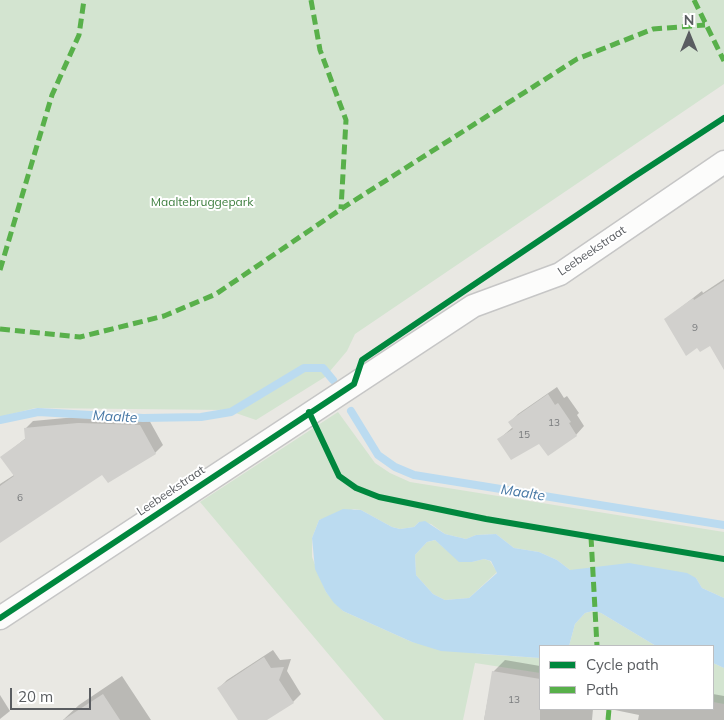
<!DOCTYPE html>
<html>
<head>
<meta charset="utf-8">
<style>
	body { margin:0 }
	#map { position:relative; width:724px; height:720px; overflow:hidden; background:#e9e8e3; font-family:Mulish,sans-serif }
	canvas { display:block }
	.legend { position:absolute; left:539px; top:645px; width:175px; height:65px; box-sizing:border-box; background:#fff; border:1px solid #bdbec0; margin:0; padding:6px 9px; list-style:none; font-size:15px; color:#5a5d61 }
	.legend li { display:flex; align-items:center; gap:10px; height:25px }
	.legend b { width:25px; border:1px solid #bdbec0 }
	.north { position:absolute; left:664px; top:10px; width:50px; height:50px; -webkit-text-stroke:4px #fff; paint-order:stroke; rotate:0deg; font-size:14px; font-weight:700; line-height:20px; text-align:center; color:#5a5d61 }
	.north::after { content:''; display:block; margin:auto; width:18px; height:22px; background:#5a5d61; clip-path:polygon(50% 0,100% 100%,50% 72%,0 100%) }
	.scale { position:absolute; left:10px; top:688px; width:81px; height:22px; box-sizing:border-box; border:2px solid #5a5d61; border-top:0; padding-left:6px; font-size:15px; line-height:18px; white-space:nowrap; color:#5a5d61; -webkit-text-stroke:4px #fff; paint-order:stroke }
</style>
</head>
<body>
<div id="map">
<canvas width="724" height="720"></canvas>
<ul class="legend">
<li><b style="height:6px;background:#00873e"></b>Cycle path</li>
<li><b style="height:6px;background:#58b04a"></b>Path</li>
</ul>
<div class="north">N</div>
<div class="scale">20 m</div>
</div>
<script>
const ctx = document.querySelector('canvas').getContext('2d');
ctx.lineJoin = 'round';
function fillPath(path, color) { ctx.fillStyle = color; ctx.fill(path, 'evenodd'); }
const toPath = rows => new Path2D(rows.map(r => 'M' + r).join(''));
function stroke(path, color, width, dash) { ctx.strokeStyle = color; ctx.lineWidth = width; ctx.lineCap = dash ? 'butt' : 'round'; ctx.setLineDash(dash || []); ctx.stroke(path); }
function write(font, color, halo, rows, align = 'center') {
  ctx.font = font + ' Mulish,sans-serif'; ctx.lineWidth = 4; ctx.setLineDash([]); ctx.textBaseline = 'middle'; ctx.strokeStyle = halo; ctx.fillStyle = color; for (const [text, x, y, turn = 0] of rows) {
    ctx.save(); ctx.translate(x, y); ctx.rotate((+turn || 0) * Math.PI / 180); ctx.textAlign = isNaN(turn) ? turn : align; if (halo) ctx.strokeText(text, 0, 0); ctx.fillText(text, 0, 0); ctx.restore();
  }
}
fillPath(toPath([
	[0,0,724,0,724,84,355,334,347,351,325,377,256,420,227,410,35,408,0,417],
	[338,412,375,463,390,473,410,482,724,532,724,598,702,588,696,578,570,570,557,560,539,552,514,548,496,534,476,535,466,539,445,534,431,524,419,522,414,527,400,529,392,527,361,510,354,509,319,520,312,538,312,557,326,592,343,611,412,642,480,654,540,658,540,673,475,663,463,720,384,720,200,502],
	[435,540,449,552,472,562,484,559,490,561,497,572,469,598,445,600,433,594,416,575,415,555,427,542],
	[593,611,601,613,656,646,569,646,575,624,585,613],
	[713,663,724,668,724,704,713,702]
]), '#d3e4d0');
fillPath(toPath([
	[343,509,361,510,392,527,400,529,414,527,419,522,425,521,445,534,466,539,476,535,496,534,514,548,539,552,557,560,570,570,629,563,687,573,696,578,702,588,724,598,724,668,713,663,713,646,656,646,601,613,593,611,585,613,575,624,569,646,540,646,540,658,441,651,412,642,343,611,334,603,326,592,315,569,312,538,319,520],
	[435,540,459,562,472,562,484,559,491,561,497,573,469,598,445,600,433,594,416,575,415,555,427,542]
]), '#bbdbf0');
fillPath(toPath([
	[724,279,724,366,710,344,666,319,702,291,703,293],
	[557,387,564,398,567,396,579,413,577,415,584,426,576,435,540,442,499,439,513,427,510,422,518,414],
	[87,416,148,418,163,445,155,453,108,481,102,473,0,536,0,484,14,475,2,457,26,438,26,428,33,421],
	[273,650,280,660,291,659,287,671,301,694,293,702,265,720,239,720,219,688,227,680],
	[505,660,540,666,540,709,593,709,592,720,484,720,493,672],
	[122,676,151,720,63,720,79,705],
	[713,694,724,696,724,720,638,720,639,715,610,709,713,709],
	[0,695,10,711,0,719]
]), '#0003');
stroke(toPath([
	[351,411,378,455,395,467,414,475,724,525],
	[0,420,38,412,143,418,201,417,231,412,304,368,323,368,333,380]
]), '#bbdbf0', 8);
fillPath(toPath([
	[724,281,724,370,710,346,700,352,697,348,686,356,664,319,693,298,694,300],
	[548,394,555,405,558,403,571,422,569,423,577,436,548,456,539,444,511,460,497,439,513,429,508,422],
	[78,423,140,425,156,454,108,483,102,475,0,543,0,486,14,476,0,457,25,439,24,428],
	[264,657,271,668,284,667,279,680,294,703,267,720,238,720,217,688],
	[492,671,540,679,540,720,484,720],
	[103,694,120,720,63,720]
]), '#d1d0cd');
const street = toPath([
	[0,618,473,306,560,274,724,162]
]);
stroke(street, '#c6c6c6', 25);
stroke(street, '#fcfcfb', 22);
stroke(toPath([
	[311,0,320,50,346,120,341,209],
	[694,0,724,61],
	[0,270,52,95,79,35,84,0],
	[0,329,80,337,164,316,216,294,341,209,577,59,653,29,705,25],
	[591,537,597,646],
	[608,720,609,709]
]), '#58b04a', 5, [10, 5]);
stroke(toPath([
	[309,412,339,476,356,488,379,497,486,519,724,559],
	[0,618,354,384,362,360,632,178,724,118]
]), '#00873e', 6);
write('10px', '#797b7d', null, [
	["9",695,328],
	["13",554,423],
	["15",524,435],
	["6",20,498],
	["13",514,700]
]);
write('12px', '#3c7d3d', '#fff', [
	["Maaltebruggepark",202,202]
]);
write('12px', '#5a5d61', '#fff', [
	["Leebeekstraat",592,251,-34],
	["Leebeekstraat",171,491,-34]
]);
write('italic 14px', '#4778a5', '#fff', [
	["Maalte",115,417,3],
	["Maalte",523,493,9]
]);
</script>
</body>
</html>
